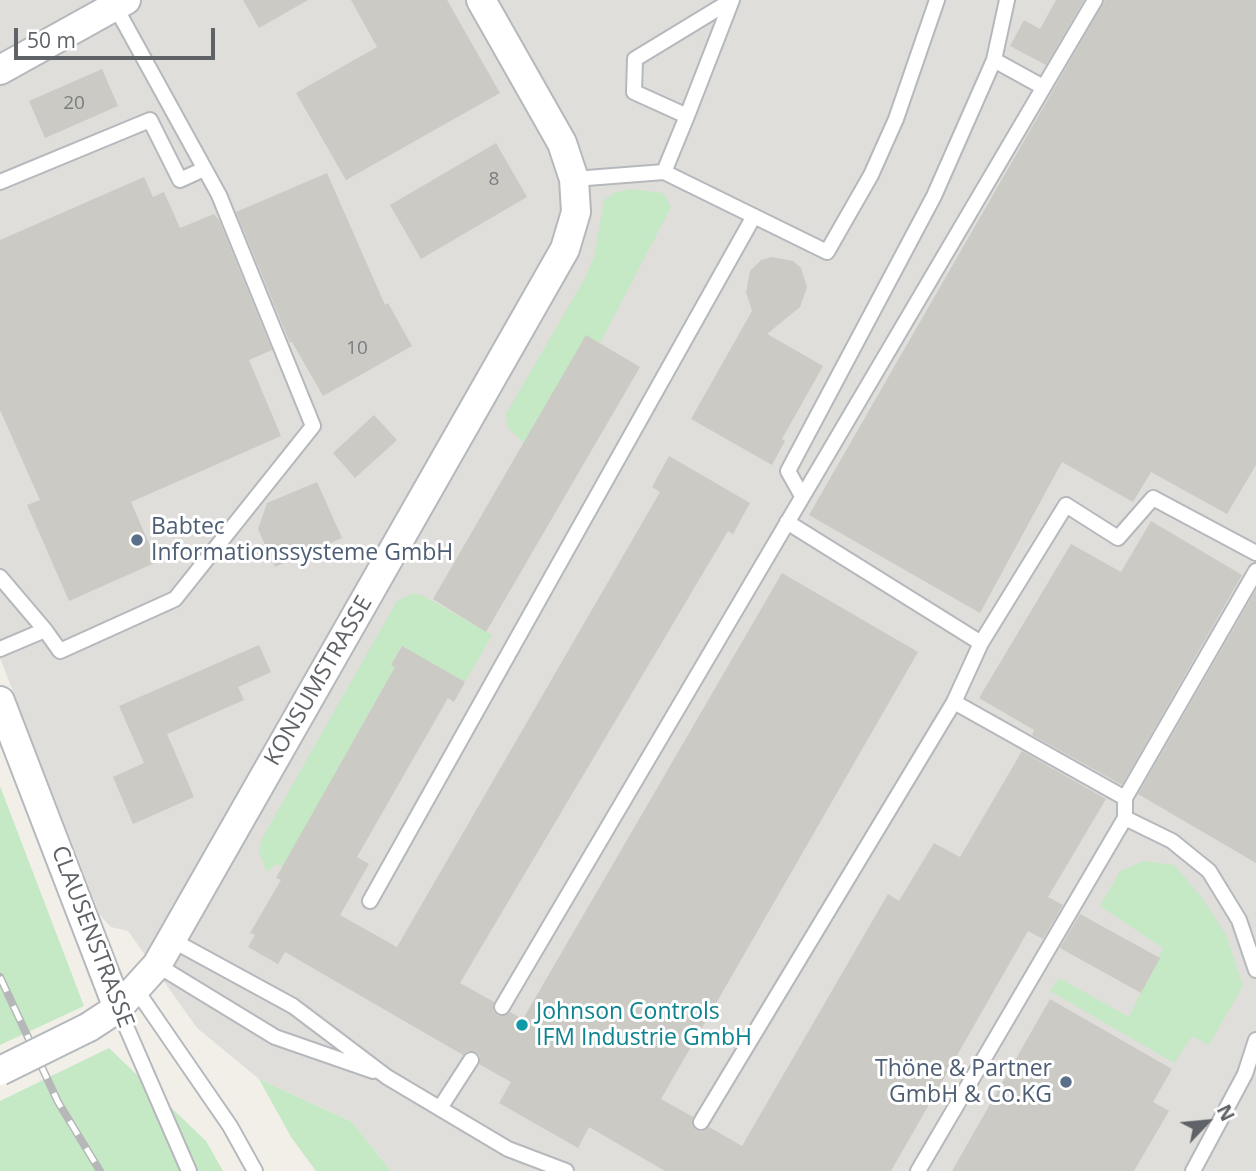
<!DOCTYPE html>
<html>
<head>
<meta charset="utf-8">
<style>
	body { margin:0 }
	#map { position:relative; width:1256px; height:1171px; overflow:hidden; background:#f1efe8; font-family:"Open Sans",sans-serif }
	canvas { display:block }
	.north { position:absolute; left:1172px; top:1087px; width:70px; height:70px; -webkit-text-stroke:5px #fff; paint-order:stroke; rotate:64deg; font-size:19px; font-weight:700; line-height:28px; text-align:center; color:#5f6368 }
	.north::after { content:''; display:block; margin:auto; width:24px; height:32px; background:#5f6368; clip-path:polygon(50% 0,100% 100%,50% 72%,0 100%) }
	.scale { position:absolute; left:14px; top:28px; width:201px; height:32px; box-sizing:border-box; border:4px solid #5f6368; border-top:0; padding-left:9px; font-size:21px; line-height:24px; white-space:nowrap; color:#5f6368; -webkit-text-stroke:5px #fff; paint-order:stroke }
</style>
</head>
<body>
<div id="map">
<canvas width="1256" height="1171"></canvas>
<div class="north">N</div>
<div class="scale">50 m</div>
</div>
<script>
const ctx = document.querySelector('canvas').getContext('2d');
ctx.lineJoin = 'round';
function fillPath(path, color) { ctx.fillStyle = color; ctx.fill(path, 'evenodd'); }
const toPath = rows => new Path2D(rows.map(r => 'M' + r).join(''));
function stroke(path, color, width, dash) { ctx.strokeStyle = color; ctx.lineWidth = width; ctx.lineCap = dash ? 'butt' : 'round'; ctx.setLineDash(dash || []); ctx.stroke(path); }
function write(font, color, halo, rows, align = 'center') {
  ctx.font = font + ' "Open Sans",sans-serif'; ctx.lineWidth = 6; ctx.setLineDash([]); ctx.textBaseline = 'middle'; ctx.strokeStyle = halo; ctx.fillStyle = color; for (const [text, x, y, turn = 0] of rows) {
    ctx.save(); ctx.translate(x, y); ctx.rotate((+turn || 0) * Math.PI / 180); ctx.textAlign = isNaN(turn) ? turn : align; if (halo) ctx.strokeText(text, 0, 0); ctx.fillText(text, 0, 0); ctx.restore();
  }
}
fillPath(toPath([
	[0,0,1256,0,1256,1171,391,1171,352,1122,259,1079,197,1028,128,931,111,927,100,915,0,658]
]), '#e0deda');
fillPath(toPath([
	[632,189,663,193,671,207,600,343,586,336,524,443,508,428,506,414,585,278,594,257,604,200,614,193],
	[413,593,424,596,492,635,465,682,401,646,391,665,395,667,283,867,276,864,267,872,259,852,261,840,397,601],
	[0,786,84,1006,0,1045],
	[1144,861,1174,865,1202,898,1226,935,1243,986,1209,1045,1192,1036,1174,1063,1050,991,1059,978,1129,1017,1163,948,1100,906,1120,871],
	[109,1048,206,1141,223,1171,0,1171,0,1101],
	[259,1079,352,1122,391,1171,316,1171,291,1137]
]), '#c5e8c5');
fillPath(toPath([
	[243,0,308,0,259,28],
	[351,0,447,0,500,93,346,180,296,93,377,47],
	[1056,0,1084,0,1046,65,1010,46,1024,20,1040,29],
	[1105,0,1256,0,1256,465,1227,514,1151,472,1133,502,1062,462,980,613,809,515],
	[102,69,118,106,45,138,29,101],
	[496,143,527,197,421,259,390,205],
	[327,173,385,305,388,303,412,346,323,396,292,342,290,343,236,212],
	[144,177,153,197,164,192,180,228,214,214,219,220,272,350,249,360,281,436,131,502,157,562,69,601,27,505,40,500,0,410,0,240],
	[772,257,793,261,801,268,807,287,800,307,767,334,823,366,782,439,785,441,772,465,691,419,752,311,746,292,750,271,761,260],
	[586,335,640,367,486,632,433,599],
	[374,415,397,440,355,478,333,453],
	[669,456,750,503,733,534,728,531,460,983,494,1002,493,1011,498,1016,510,1012,523,1019,782,573,918,652,661,1099,693,1117,696,1130,702,1132,709,1127,742,1146,888,894,899,901,934,843,960,857,1022,751,1106,799,1048,897,1063,905,1043,939,1028,931,891,1171,665,1171,589,1127,578,1148,499,1103,511,1082,479,1064,480,1056,476,1052,467,1051,463,1055,285,952,278,964,248,947,255,935,250,933,281,880,276,878,395,667,391,665,402,646,465,682,454,702,448,698,357,857,369,864,340,915,397,947,660,492,652,487],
	[317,482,342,538,275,567,258,529,267,503],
	[1151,521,1242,575,1122,785,1032,735,1034,730,979,698,1071,544,1121,572],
	[1256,590,1256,863,1138,794],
	[259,645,271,672,238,687,244,700,167,734,194,797,133,824,113,777,144,763,119,706],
	[1080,914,1160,958,1141,993,1060,948],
	[1050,999,1172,1069,1153,1102,1169,1111,1134,1171,952,1171]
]), '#cccac5');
const service = toPath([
	[994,60,1043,87],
	[664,172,687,116,732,0,635,59,634,92,687,116],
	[574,179,664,172,827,252,871,175,896,119,937,0],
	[0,182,150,120,180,180,204,169],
	[802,496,788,471,934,196,994,60,1007,0],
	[787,522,981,643],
	[0,577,45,630],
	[0,649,45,630,60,651,175,599,313,426,219,195,115,6],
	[954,702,1125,798],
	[1125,818,1172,841,1209,871,1239,920,1256,970],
	[370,901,754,216],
	[172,940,293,1006,387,1077,508,1149,566,1171],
	[157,965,275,1037,373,1071],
	[137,991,230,1126,255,1171],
	[502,1007,1095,0],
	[118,1008,189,1171],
	[440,1108,471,1060],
	[701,1122,954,702,981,643,1066,505,1118,538,1153,498,1256,553],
	[918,1171,1125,818,1125,798,1256,571],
	[1193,1171,1245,1074,1256,1040]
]);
const minor = toPath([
	[0,70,126,0],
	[0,701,118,1008],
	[89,1027,118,1008,157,965,565,249,576,212,574,179,562,143,481,0]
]);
stroke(service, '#b5b8bc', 18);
stroke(minor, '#b5b8bc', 32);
stroke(service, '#fff', 14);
stroke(minor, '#fff', 28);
const rail = toPath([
	[0,977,58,1102,100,1171]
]);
stroke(rail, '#b6b7b8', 8);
stroke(rail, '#fff', 5, [16]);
const minorBridge = toPath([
	[0,1071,89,1027]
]);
stroke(minorBridge, '#b5b8bc', 32, []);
stroke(minorBridge, '#fff', 28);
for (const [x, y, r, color] of [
	[137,540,7,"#5c6f8a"],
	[522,1025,7,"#0f9aa8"],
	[1066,1082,7,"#5c6f8a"]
]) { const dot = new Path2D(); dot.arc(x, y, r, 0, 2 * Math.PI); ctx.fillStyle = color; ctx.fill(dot); stroke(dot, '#fff', 2.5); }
write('19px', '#7a7d7f', null, [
	["20",74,104],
	["8",494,180],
	["10",357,349]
]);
write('23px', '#4e5e75', '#fff', [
	["Babtec",151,527],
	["Informationssysteme GmbH",151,553],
	["Thöne & Partner",1052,1069,"right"],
	["GmbH & Co.KG",1052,1095,"right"]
], 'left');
write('23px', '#5f6368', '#fff', [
	["KONSUMSTRASSE",319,681,-60],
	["CLAUSENSTRASSE",92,937,69]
]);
write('23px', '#0d838f', '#fff', [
	["Johnson Controls",536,1012],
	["IFM Industrie GmbH",536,1038]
], 'left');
</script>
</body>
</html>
